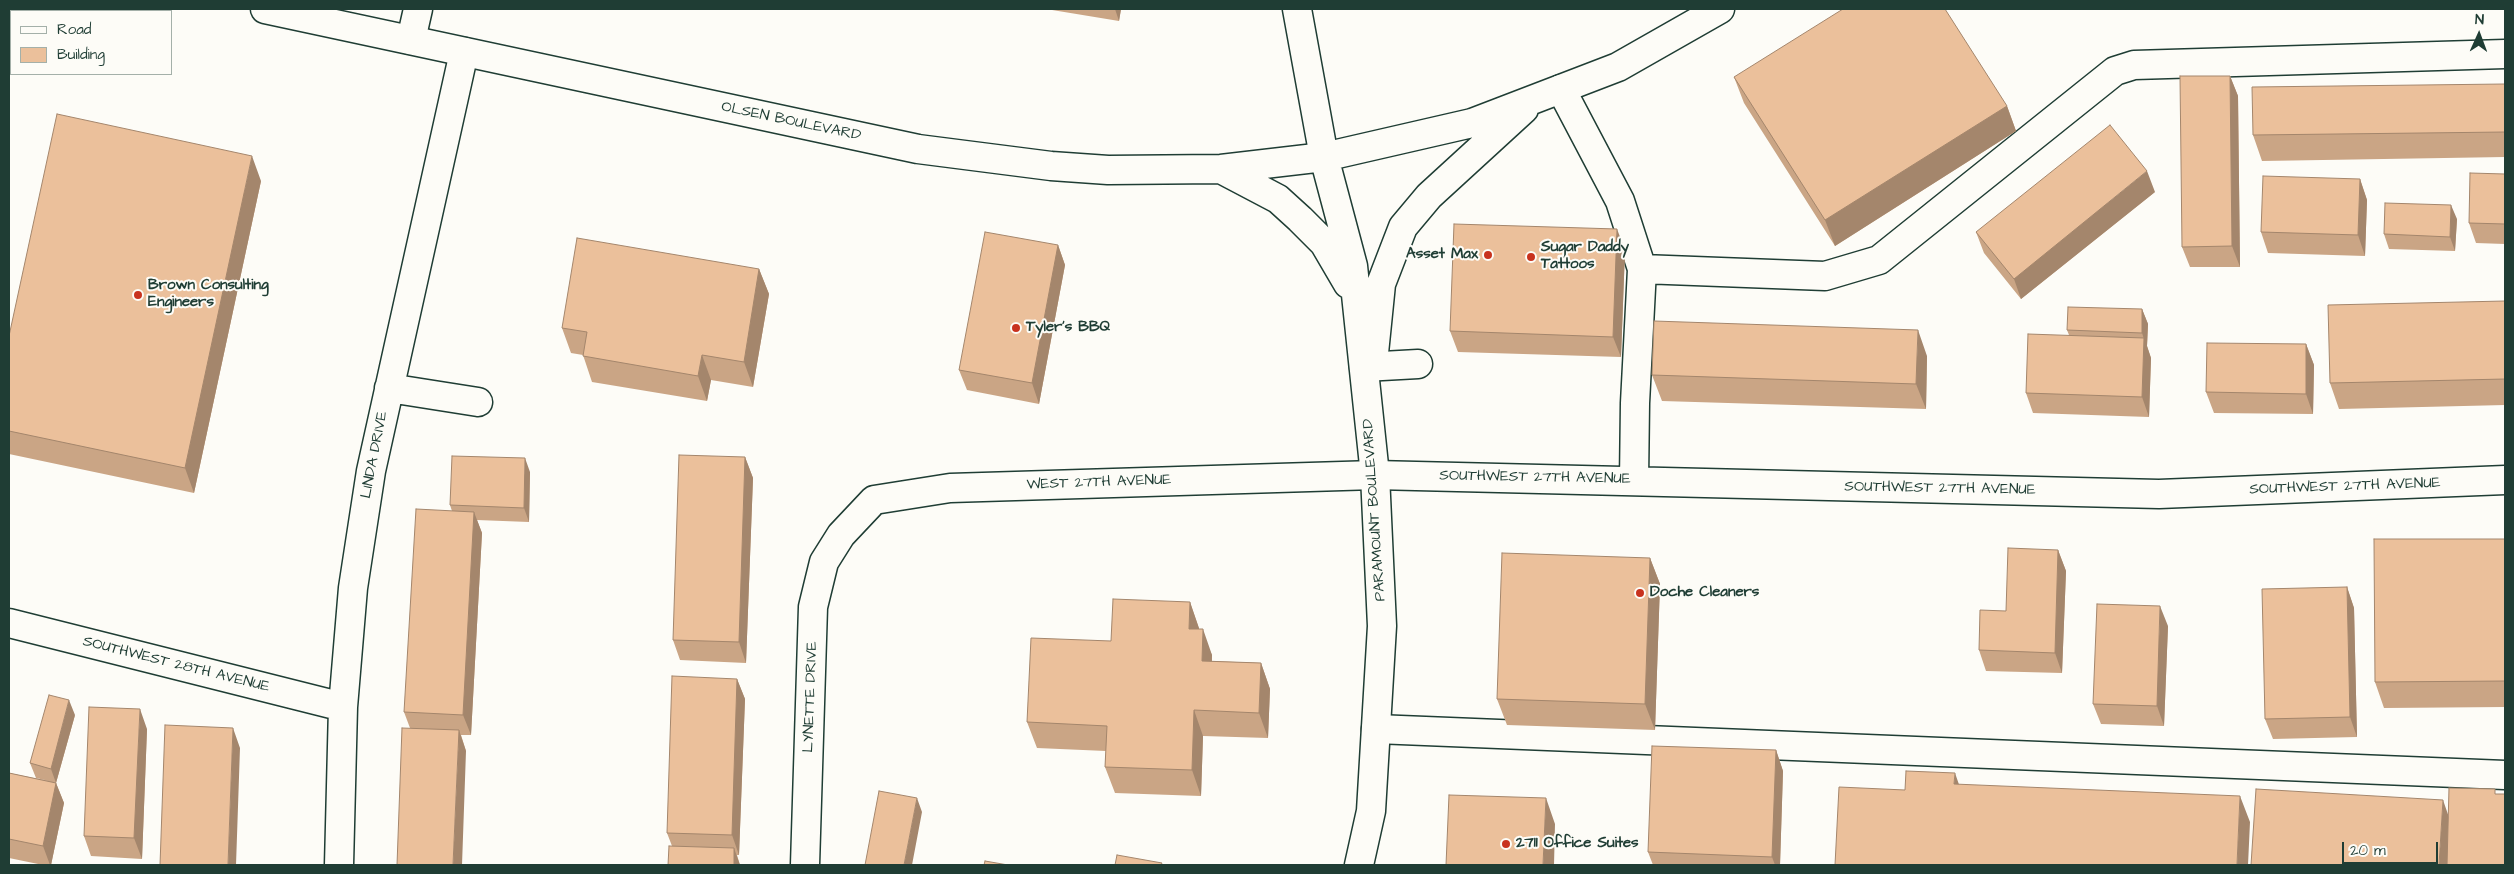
<!DOCTYPE html>
<html>
<head>
<meta charset="utf-8">
<style>
	body { margin:0 }
	#map { position:relative; width:2514px; height:874px; overflow:hidden; background:#fdfcf7; font-family:"Architects Daughter",sans-serif }
	canvas { display:block }
	.frame { position:absolute; inset:0; border:10px solid #1f3d34; pointer-events:none }
	.legend { position:absolute; left:10px; top:10px; width:162px; height:65px; box-sizing:border-box; background:#fdfcf7; border:1px solid #a4b0a9; margin:0; padding:6px 9px; list-style:none; font-size:15px; color:#1f3d34 }
	.legend li { display:flex; align-items:center; gap:10px; height:25px }
	.legend b { width:25px; border:1px solid #a4b0a9 }
	.north { position:absolute; left:2454px; top:10px; width:50px; height:50px; -webkit-text-stroke:4px #fdfcf7; paint-order:stroke; rotate:2deg; font-size:14px; font-weight:700; line-height:20px; text-align:center; color:#1f3d34 }
	.north::after { content:''; display:block; margin:auto; width:18px; height:22px; background:#1f3d34; clip-path:polygon(50% 0,100% 100%,50% 72%,0 100%) }
	.scale { position:absolute; left:2342px; top:842px; width:96px; height:22px; box-sizing:border-box; border:2px solid #1f3d34; border-top:0; padding-left:6px; font-size:15px; line-height:18px; white-space:nowrap; color:#1f3d34; -webkit-text-stroke:4px #fdfcf7; paint-order:stroke }
</style>
</head>
<body>
<div id="map">
<canvas width="2514" height="874"></canvas>
<div class="frame"></div>
<ul class="legend">
<li><b style="height:6px;background:#fdfcf7"></b>Road</li>
<li><b style="height:14px;background:#ebc09b"></b>Building</li>
</ul>
<div class="north">N</div>
<div class="scale">20 m</div>
</div>
<script>
const ctx = document.querySelector('canvas').getContext('2d');
ctx.lineJoin = 'round';
const toPath = rows => new Path2D(rows.map(r => 'M' + r).join(''));
function stroke(path, color, width, dash) { ctx.strokeStyle = color; ctx.lineWidth = width; ctx.lineCap = dash ? 'butt' : 'round'; ctx.setLineDash(dash || []); ctx.stroke(path); }
function fillPath(path, color) { ctx.fillStyle = color; ctx.fill(path, 'evenodd'); }
function write(font, color, halo, rows, align = 'center') {
  ctx.font = font + ' "Architects Daughter",sans-serif'; ctx.lineWidth = 4; ctx.setLineDash([]); ctx.textBaseline = 'middle'; ctx.strokeStyle = halo; ctx.fillStyle = color; for (const [text, x, y, turn = 0] of rows) {
    ctx.save(); ctx.translate(x, y); ctx.rotate((+turn || 0) * Math.PI / 180); ctx.textAlign = isNaN(turn) ? turn : align; if (halo) ctx.strokeText(text, 0, 0); ctx.fillText(text, 0, 0); ctx.restore();
  }
}
const minor = toPath([
	[1297,9,1324,157],
	[411,40,418,9],
	[1561,89,1620,201,1642,269,1635,403,1634,481],
	[1642,269,1825,276,1879,260,2115,71,2134,65,2505,54],
	[1364,367,1418,364],
	[389,388,478,402],
	[9,623,343,707],
	[1376,729,2505,775],
	[339,865,343,707,353,588,371,471,464,52],
	[805,865,813,607,824,562,841,535,874,500,950,488,1375,475,2159,494,2505,480]
]);
const major = toPath([
	[265,9,918,149,1051,166,1108,170,1221,169,1324,157,1472,123,1618,67,1720,9],
	[1324,157,1353,266,1375,475,1382,626,1371,811,1359,865],
	[1221,169,1278,199,1300,219,1324,243,1348,284],
	[1374,353,1381,284,1403,227,1429,196,1524,109]
]);
stroke(minor, '#1f3d34', 31);
stroke(major, '#1f3d34', 31);
stroke(minor, '#fdfcf7', 28);
stroke(major, '#fdfcf7', 28);
fillPath(toPath([
	[1046,9,1121,9,1119,21],
	[2230,76,2238,96,2240,267,2190,267,2182,247],
	[1734,77,2007,106,2016,131,1835,246,1744,103],
	[2505,84,2505,157,2262,161,2253,135],
	[2505,174,2505,244,2476,243,2469,223],
	[2360,179,2367,200,2365,256,2268,253,2261,232],
	[261,181,194,493,9,454,9,336],
	[2155,192,2021,299,1984,253,1976,232],
	[2457,219,2455,251,2389,249,2384,234],
	[1058,245,1065,265,1039,404,967,390,959,370],
	[1625,250,1621,357,1458,352,1450,331],
	[759,269,769,294,753,387,711,380,707,401,592,382,583,355,571,353,562,328],
	[2505,301,2505,405,2339,409,2330,383],
	[2142,309,2148,324,2147,346,2151,358,2149,417,2033,413,2026,393,2069,335,2067,330],
	[2306,344,2314,365,2313,414,2214,413,2206,392],
	[1927,356,1926,409,1662,401,1652,375],
	[745,457,753,478,746,663,680,660,673,640],
	[530,472,529,522,477,520,482,533,471,735,461,735,466,751,410,728,404,712,452,511,450,505],
	[2505,539,2505,707,2384,708,2375,682],
	[2058,550,2066,571,2062,673,1986,671,1979,650,2006,611],
	[1650,558,1660,584,1655,730,1507,725,1497,699],
	[2347,587,2354,608,2357,737,2273,739,2265,719],
	[1190,602,1199,629,1212,655,1212,661,1261,663,1270,689,1268,738,1203,736,1201,796,1115,793,1105,767,1106,751,1037,748,1027,722,1111,641],
	[2168,626,2164,726,2101,724,2093,704],
	[737,679,745,699,739,855,737,855,740,865,668,865,672,846,667,833],
	[75,715,56,783,64,803,51,865,43,865,9,858,9,773,49,781,36,778,30,763],
	[147,729,142,859,91,856,84,836],
	[1776,750,1783,771,1780,865,1653,865,1648,852]
]), '#caa585');
fillPath(toPath([
	[1115,9,1121,9,1119,21],
	[2230,76,2238,96,2240,267,2232,246],
	[2007,106,2016,131,1835,246,1825,220],
	[252,156,261,181,194,493,185,468],
	[2147,171,2155,192,2021,299,2014,279],
	[2360,179,2367,200,2365,256,2358,235],
	[2451,205,2457,219,2455,251,2450,237],
	[1617,229,1625,250,1621,357,1613,337],
	[1058,245,1065,265,1039,404,1032,383],
	[759,269,769,294,753,387,744,362],
	[2142,309,2148,324,2147,346,2151,358,2149,417,2142,397,2144,339,2142,333],
	[1918,330,1927,356,1926,409,1916,384],
	[2306,344,2314,365,2313,414,2306,394],
	[702,355,711,380,707,401,698,376],
	[745,457,753,478,746,663,739,642],
	[525,458,530,472,529,522,524,508],
	[474,512,482,533,471,735,463,715],
	[2058,550,2066,571,2062,673,2055,653],
	[1650,558,1660,584,1655,730,1645,704],
	[2347,587,2354,608,2357,737,2350,717],
	[1190,602,1199,628,1198,654,1189,629],
	[2160,606,2168,626,2164,726,2157,706],
	[1203,629,1212,655,1211,686,1202,661],
	[1261,663,1270,689,1268,738,1259,713],
	[737,679,745,699,739,855,732,835],
	[69,700,75,715,56,783,51,769],
	[140,709,147,729,142,859,134,838],
	[1194,710,1203,736,1201,796,1192,770],
	[233,728,240,748,236,865,228,865],
	[459,730,466,751,462,865,453,865],
	[1776,750,1783,771,1780,865,1775,865,1772,857],
	[1955,773,1964,799,1954,784],
	[56,783,64,803,51,865,50,865,43,846],
	[2240,796,2250,822,2248,865,2237,865],
	[917,798,922,812,912,865,904,865],
	[1546,798,1555,824,1554,865,1543,865],
	[2443,800,2452,826,2450,865,2439,865],
	[734,848,740,865,734,865]
]), '#a4866c');
const building = toPath([
	[1843,9,1945,9,2007,106,1825,220,1734,77,1843,9],
	[2180,76,2230,76,2232,246,2182,247,2180,76],
	[2505,84,2505,132,2253,135,2252,87,2505,84],
	[57,114,252,156,185,468,9,431,9,336,57,114],
	[2110,125,2147,171,2014,279,1976,232,2110,125],
	[2470,173,2505,174,2505,224,2469,223,2470,173],
	[2263,176,2360,179,2358,235,2261,232,2263,176],
	[2385,203,2451,205,2450,237,2384,234,2385,203],
	[1454,224,1617,229,1613,337,1450,331,1454,224],
	[985,232,1058,245,1032,383,959,370,985,232],
	[577,238,759,269,744,362,702,355,698,376,583,356,587,332,562,328,577,238],
	[2505,301,2505,379,2330,383,2328,305,2505,301],
	[2068,307,2142,309,2142,333,2067,330,2068,307],
	[1654,321,1918,330,1916,384,1652,375,1654,321],
	[2028,334,2144,338,2142,397,2026,393,2028,334],
	[2207,343,2306,344,2306,394,2206,392,2207,343],
	[679,455,745,457,739,642,673,640,679,455],
	[452,456,525,458,524,508,450,505,452,456],
	[416,509,474,512,463,715,404,712,416,509],
	[2374,539,2505,539,2505,681,2375,682,2374,539],
	[2008,548,2058,550,2055,653,1979,650,1980,610,2006,611,2008,548],
	[1502,553,1650,558,1645,704,1497,699,1502,553],
	[2347,587,2350,717,2265,719,2262,589,2347,587],
	[1113,599,1190,602,1189,629,1203,629,1202,661,1261,663,1259,713,1194,710,1192,770,1105,767,1107,726,1027,722,1031,638,1111,641,1113,599],
	[2097,604,2160,606,2157,706,2093,704,2097,604],
	[672,676,737,679,732,835,667,833,672,676],
	[49,695,69,700,51,769,30,763,49,695],
	[89,707,140,709,134,838,84,836,89,707],
	[165,725,233,728,228,865,160,865,165,725],
	[402,728,459,730,453,865,397,865,402,728],
	[1652,746,1776,750,1772,857,1648,852,1652,746],
	[1906,771,1955,773,1954,784,2240,796,2237,865,1835,865,1839,787,1905,790,1906,771],
	[9,773,56,783,43,846,9,839,9,773],
	[2449,788,2495,789,2495,794,2505,794,2505,865,2447,865,2449,788],
	[2256,789,2443,800,2439,865,2251,865,2256,789],
	[879,791,917,798,904,865,865,865,879,791],
	[1449,795,1546,798,1543,865,1446,865,1449,795],
	[669,846,734,848,734,865,668,865,669,846],
	[1117,855,1162,863,1161,865,1115,865,1117,855],
	[985,861,1008,865,984,865,985,861]
]);
fillPath(building, '#ebc09b');
stroke(building, '#a4866c', 1);
for (const [x, y, r, color] of [
	[1488,255,5,"#c8321e"],
	[1531,257,5,"#c8321e"],
	[138,295,5,"#c8321e"],
	[1016,328,5,"#c8321e"],
	[1640,593,5,"#c8321e"],
	[1506,844,5,"#c8321e"]
]) { const dot = new Path2D(); dot.arc(x, y, r, 0, 2 * Math.PI); ctx.fillStyle = color; ctx.fill(dot); stroke(dot, '#fdfcf7', 2); }
write('15px', '#1f3d34', '#fdfcf7', [
	["OLSEN BOULEVARD",791,122,12],
	["LINDA DRIVE",375,455,-79],
	["SOUTHWEST 27TH AVENUE",1535,478,1],
	["WEST 27TH AVENUE",1099,483,-2],
	["SOUTHWEST 27TH AVENUE",2345,487,-2],
	["SOUTHWEST 27TH AVENUE",1940,489,1],
	["PARAMOUNT BOULEVARD",1375,510,-94],
	["SOUTHWEST 28TH AVENUE",176,665,14],
	["LYNETTE DRIVE",811,697,-88]
]);
write('bold 15px', '#1f3d34', '#fdfcf7', [
	["Sugar Daddy",1541,248],
	["Tattoos",1541,265],
	["Asset Max",1478,255,"right"],
	["Brown Consulting",148,286],
	["Engineers",148,303],
	["Tyler's BBQ",1026,328],
	["Doche Cleaners",1650,593],
	["2711 Office Suites",1516,844]
], 'left');
</script>
</body>
</html>
